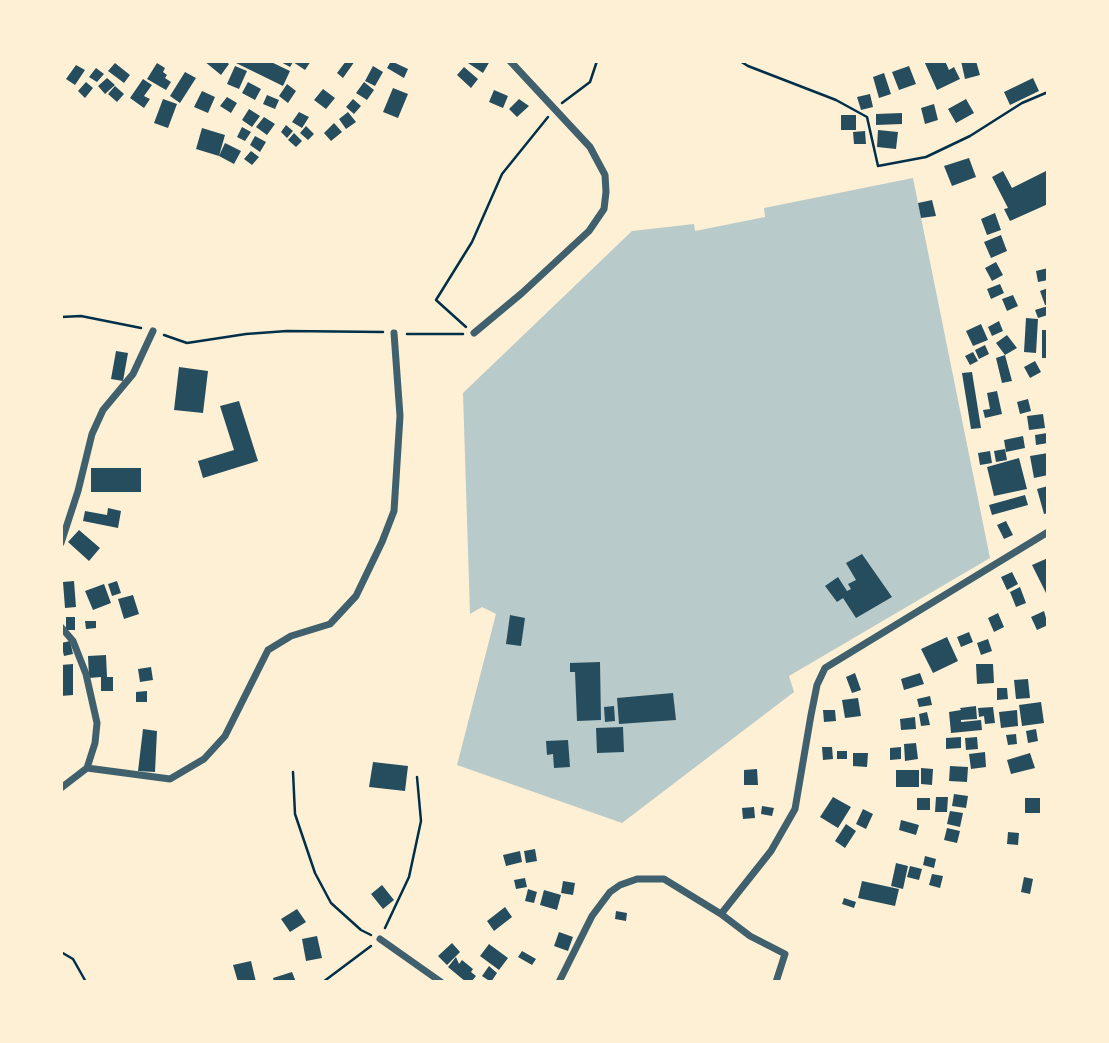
<!DOCTYPE html>
<html>
<head>
<meta charset="utf-8">
<style>
	body { margin:0 }
	#map { position:relative; width:1109px; height:1043px; overflow:hidden; background:#fdf0d5; font-family:"Fira Sans Condensed",sans-serif }
	canvas { display:block }
	.frame { position:absolute; inset:0; border:63px solid #fdf0d5; pointer-events:none }
</style>
</head>
<body>
<div id="map">
<canvas width="1109" height="1043"></canvas>
<div class="frame"></div>
</div>
<script>
const ctx = document.querySelector('canvas').getContext('2d');
ctx.lineJoin = 'round';
function fillPath(path, color) { ctx.fillStyle = color; ctx.fill(path, 'evenodd'); }
const toPath = rows => new Path2D(rows.map(r => 'M' + r).join(''));
function stroke(path, color, width, dash) { ctx.strokeStyle = color; ctx.lineWidth = width; ctx.lineCap = dash ? 'butt' : 'round'; ctx.setLineDash(dash || []); ctx.stroke(path); }
fillPath(toPath([
	[913,178,990,558,789,676,794,692,622,823,457,765,496,614,482,607,470,614,463,393,632,231,694,224,695,231,765,217,764,208]
]), '#b9caca');
fillPath(toPath([
	[204,61,225,61,229,64,221,75],
	[237,61,269,61,290,71,283,86,236,63],
	[279,61,311,61,305,70,293,62,290,67],
	[346,61,355,61,343,78,337,73],
	[391,61,408,69,404,78,387,68],
	[465,61,490,61,483,73],
	[924,61,945,61,949,70,954,67,960,79,937,90],
	[961,61,976,61,980,75,965,79],
	[115,63,130,75,124,83,108,71],
	[157,63,165,68,163,72,167,75,165,78,171,82,166,90,147,79],
	[76,65,85,70,75,85,66,79],
	[235,66,247,71,239,89,227,84],
	[373,66,383,72,375,86,365,81],
	[909,66,916,84,899,90,892,72],
	[464,67,478,79,471,88,457,75],
	[96,68,104,74,97,82,89,77],
	[185,72,196,78,180,103,170,96],
	[884,73,891,94,879,98,873,77],
	[107,78,115,85,105,94,98,86],
	[1033,78,1039,91,1010,105,1004,92],
	[143,79,152,85,144,96,150,99,144,108,130,98],
	[86,82,93,88,85,98,78,91],
	[248,82,261,89,255,100,242,93],
	[364,82,374,90,367,100,356,93],
	[287,84,296,91,288,103,279,96],
	[115,86,124,94,117,102,108,94],
	[393,88,408,94,398,118,383,112],
	[323,89,335,98,326,109,314,100],
	[494,90,508,96,503,108,489,102],
	[202,91,215,97,208,113,194,107],
	[870,94,873,107,861,110,857,97],
	[267,95,279,100,275,109,263,104],
	[227,97,237,103,231,113,220,106],
	[163,99,177,104,168,128,154,123],
	[353,99,361,106,354,114,346,107],
	[519,99,529,106,517,117,509,109],
	[966,99,974,113,956,123,948,109],
	[934,104,938,120,925,124,921,108],
	[249,109,260,116,252,127,242,120],
	[299,112,309,117,302,128,292,122],
	[348,112,356,122,346,129,339,119],
	[902,113,902,124,876,125,876,114],
	[841,115,856,115,856,130,841,130],
	[264,117,275,124,267,135,256,127],
	[334,123,342,132,331,141,324,133],
	[286,125,293,131,287,138,281,132],
	[306,126,314,134,308,140,300,133],
	[242,127,251,132,245,141,237,137],
	[202,128,225,135,219,156,225,143,241,151,234,164,219,156,196,149],
	[878,130,898,132,896,149,877,147],
	[865,131,866,144,854,144,853,132],
	[294,133,302,141,296,147,288,140],
	[255,136,266,142,260,152,250,145],
	[251,151,259,157,252,165,244,159],
	[969,158,976,177,952,186,944,166],
	[1048,170,1048,204,1010,221,1004,209,1008,208,992,177,1003,171,1012,188],
	[932,200,936,216,921,218,918,203],
	[995,213,1001,230,987,235,981,219],
	[1001,235,1007,251,991,258,984,242],
	[996,262,1003,275,992,281,985,268],
	[1048,268,1048,280,1038,282,1036,271],
	[1000,284,1004,293,991,299,987,289],
	[1048,288,1048,305,1045,305,1040,291],
	[1013,295,1018,306,1007,311,1002,299],
	[1048,306,1048,315,1038,318,1035,310],
	[1026,318,1038,319,1036,353,1024,352],
	[999,321,1003,331,992,336,988,327],
	[981,324,988,340,973,346,966,331],
	[1042,330,1048,330,1048,358,1042,358],
	[1007,335,1017,348,1005,355,1012,381,1002,383,996,358,1005,355,996,343],
	[985,345,989,354,979,359,975,350],
	[116,351,128,353,123,381,111,379],
	[973,352,978,361,970,365,965,356],
	[1035,361,1041,372,1030,378,1024,367],
	[179,367,208,371,203,413,174,410],
	[972,372,981,428,971,429,962,373],
	[997,391,1002,414,985,418,983,410,990,409,987,393],
	[1028,399,1031,411,1020,414,1017,402],
	[239,401,258,461,203,478,198,461,234,450,220,406],
	[1043,414,1045,428,1029,430,1027,416],
	[1047,433,1048,443,1036,445,1035,435],
	[1023,436,1025,448,1006,452,1004,440],
	[1005,449,1007,460,996,462,994,451],
	[990,451,992,463,980,465,978,453],
	[1048,453,1048,475,1034,478,1030,456],
	[1019,458,1027,489,994,496,987,467],
	[91,468,141,468,141,492,91,492],
	[1048,486,1048,513,1044,514,1037,489],
	[1025,495,1028,505,992,515,989,505],
	[108,508,121,511,118,528,83,521,85,511,107,515],
	[1006,521,1013,535,1004,539,997,525],
	[79,530,100,548,89,561,68,542],
	[862,554,892,597,856,618,843,598,837,602,825,586,838,577,847,591,851,589,848,584,856,580,846,563],
	[1048,558,1048,597,1032,565],
	[1012,572,1018,584,1007,590,1001,577],
	[74,581,76,607,65,608,63,582],
	[117,581,121,593,112,596,108,584],
	[104,584,111,603,93,610,85,591],
	[1020,587,1026,603,1016,607,1010,592],
	[133,595,139,614,124,619,118,599],
	[1044,611,1048,625,1037,630,1031,617],
	[998,613,1004,627,994,632,988,618],
	[510,615,525,618,521,646,506,644],
	[66,617,75,617,75,630,66,630],
	[85,621,96,621,96,628,86,629],
	[969,632,973,642,961,647,957,637],
	[947,637,958,661,933,673,921,649],
	[988,639,992,651,981,655,977,643],
	[70,641,73,654,64,656,61,643],
	[106,655,107,677,113,677,113,691,101,691,101,677,89,678,88,656],
	[600,662,601,720,577,721,575,672,570,672,570,663],
	[73,664,73,695,61,696,61,665],
	[976,664,993,664,994,683,977,684],
	[151,667,153,680,140,682,138,669],
	[855,673,861,690,852,693,846,677],
	[920,673,924,684,904,690,901,679],
	[1028,679,1030,698,1016,699,1014,680],
	[997,688,1007,688,1008,699,997,700],
	[147,691,147,702,136,702,136,692],
	[673,693,676,720,619,724,617,698],
	[930,696,932,705,919,707,917,699],
	[858,698,861,716,845,718,842,700],
	[1041,702,1044,723,1022,726,1019,705],
	[614,706,615,721,605,722,604,707],
	[976,706,977,719,961,720,961,722,981,720,982,730,951,733,949,712,961,710,960,708],
	[993,707,995,723,985,724,984,716,979,717,978,708],
	[823,710,835,710,836,721,824,722],
	[1017,710,1018,726,1001,728,999,712],
	[927,712,930,725,921,726,919,714],
	[915,717,916,729,901,730,900,719],
	[623,727,624,752,597,753,596,728],
	[143,729,157,731,155,772,138,771],
	[1036,729,1038,741,1028,743,1026,731],
	[1016,734,1017,744,1008,745,1006,735],
	[961,737,961,748,946,749,946,738],
	[977,737,978,749,966,750,965,738],
	[568,740,570,767,554,768,553,754,547,755,546,741],
	[916,743,918,759,905,761,904,744],
	[822,747,832,747,833,759,823,760],
	[901,747,901,759,890,760,890,748],
	[837,751,847,751,847,759,837,759],
	[985,752,986,767,971,769,969,754],
	[853,753,868,753,867,767,853,766],
	[1030,753,1035,768,1011,774,1007,760],
	[373,762,408,766,405,791,369,787],
	[950,766,968,767,967,782,949,781],
	[921,768,933,769,932,785,921,784],
	[757,769,758,785,744,785,744,770],
	[896,770,919,770,919,787,896,787],
	[954,794,968,796,966,808,952,806],
	[833,797,851,807,838,828,820,817],
	[936,797,948,797,947,812,935,812],
	[917,798,930,798,930,810,917,810],
	[1025,798,1040,798,1040,813,1025,813],
	[762,806,774,808,772,816,761,814],
	[754,807,755,818,743,819,742,808],
	[863,809,873,814,866,829,856,824],
	[950,811,963,813,960,827,947,824],
	[901,820,919,825,916,835,899,830],
	[846,824,856,831,845,848,835,841],
	[947,828,960,831,957,843,944,840],
	[1008,832,1019,833,1018,845,1007,844],
	[535,849,537,861,526,863,524,851],
	[520,851,522,862,506,866,503,855],
	[925,856,936,859,934,868,923,865],
	[896,863,908,866,903,889,891,886],
	[910,866,922,869,919,880,907,877],
	[932,874,943,876,940,888,929,885],
	[1024,877,1033,879,1030,894,1021,892],
	[525,878,527,887,516,889,514,880],
	[563,881,575,883,573,895,561,893],
	[862,881,899,889,895,906,858,898],
	[382,885,394,900,383,909,371,894],
	[528,889,537,892,534,903,525,901],
	[544,890,561,895,557,910,540,905],
	[844,898,856,902,854,908,842,904],
	[505,907,512,917,494,931,487,921],
	[297,909,306,922,290,932,281,919],
	[616,911,627,913,626,921,615,919],
	[559,932,573,937,568,951,554,946],
	[317,936,322,958,306,961,302,939],
	[452,943,460,952,447,965,438,956],
	[489,944,508,958,499,970,480,956],
	[522,951,536,959,532,965,518,957],
	[456,957,459,964,462,960,473,969,471,972,476,976,471,982,466,982,448,967],
	[251,961,256,982,238,982,233,965],
	[489,966,497,973,491,982,482,976],
	[292,972,296,982,274,982,273,978]
]), '#264d5e');
stroke(toPath([
	[740,61,748,66,836,100,867,117,878,166,926,157,970,136,1022,103,1048,92],
	[562,103,590,82,597,61],
	[61,317,81,316,141,328],
	[466,327,436,300,472,242,502,174,548,117],
	[407,334,463,334],
	[164,335,187,343,246,334,287,331,383,332],
	[293,772,295,814,315,873,331,903,361,930,371,935],
	[385,928,409,877,421,821,417,777],
	[61,952,73,959,86,982],
	[323,982,371,946]
]), '#003049', 2.5);
stroke(toPath([
	[474,333,522,293,589,231,604,209,606,192,605,175,590,147,510,61],
	[61,543,78,491,92,434,103,410,133,374,153,331],
	[61,627,73,641,86,674,97,723,95,743,87,768,61,788],
	[87,768,170,779,204,759,225,736,268,650,291,636,330,624,356,596,382,542,394,511,400,416,394,333],
	[721,914,771,851,795,809,811,715,817,685,825,668,1048,532],
	[380,939,441,982],
	[559,982,592,916,610,892,620,885,637,879,664,879,721,914,750,936,785,954,776,982]
]), '#3f606c', 7);
</script>
</body>
</html>
